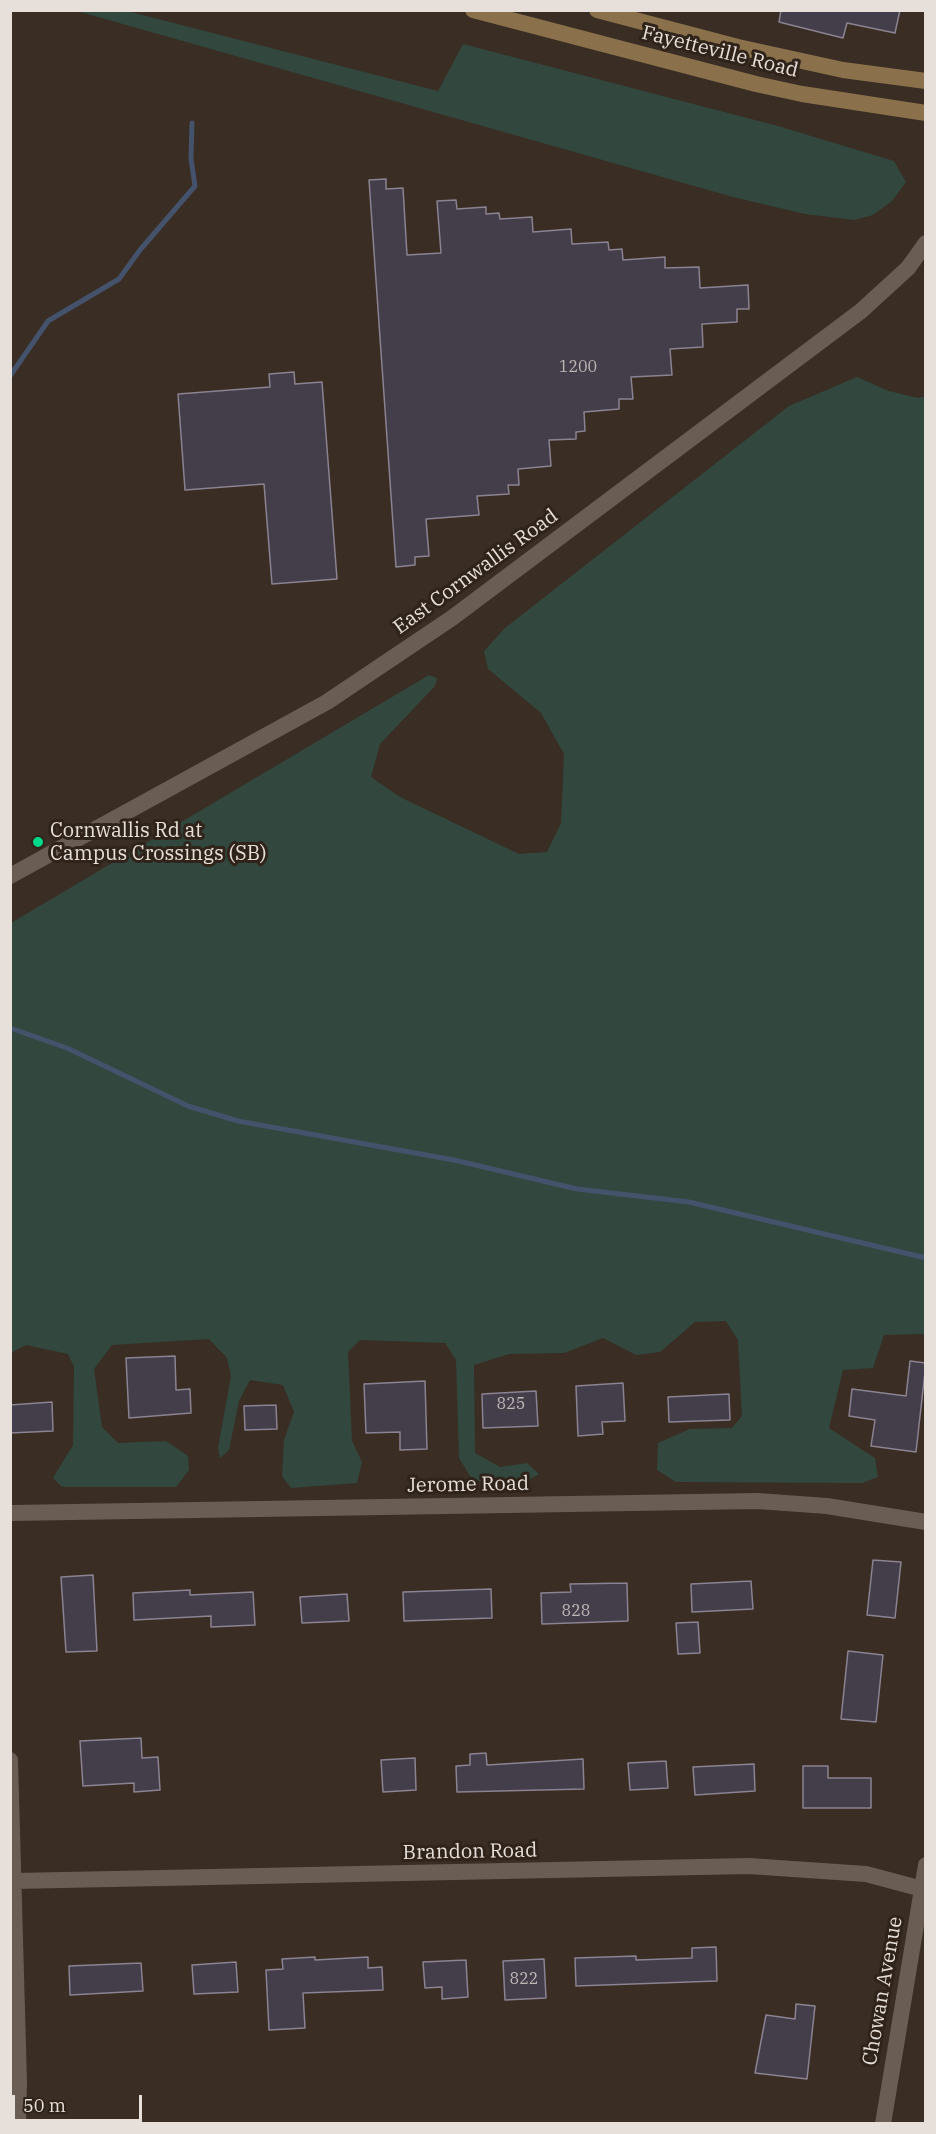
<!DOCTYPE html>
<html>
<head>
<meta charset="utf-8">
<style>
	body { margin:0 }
	#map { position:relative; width:936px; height:2134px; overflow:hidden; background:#392d24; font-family:"IBM Plex Serif",serif }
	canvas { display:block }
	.frame { position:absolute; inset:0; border:12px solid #e7dfd9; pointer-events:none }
	.scale { position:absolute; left:12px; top:2095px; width:130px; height:27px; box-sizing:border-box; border:3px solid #e7dfd9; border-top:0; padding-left:8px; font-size:18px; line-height:21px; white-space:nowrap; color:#e7dfd9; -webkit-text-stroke:4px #2f231a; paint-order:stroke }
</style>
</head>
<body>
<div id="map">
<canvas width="936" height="2134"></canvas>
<div class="frame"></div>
<div class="scale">50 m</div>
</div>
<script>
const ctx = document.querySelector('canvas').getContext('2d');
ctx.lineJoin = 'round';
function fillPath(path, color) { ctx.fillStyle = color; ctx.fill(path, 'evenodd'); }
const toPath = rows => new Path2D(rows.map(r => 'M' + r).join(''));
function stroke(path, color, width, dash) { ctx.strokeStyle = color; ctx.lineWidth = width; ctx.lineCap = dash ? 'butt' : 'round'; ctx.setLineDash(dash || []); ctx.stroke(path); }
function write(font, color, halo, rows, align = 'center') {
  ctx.font = font + ' "IBM Plex Serif",serif'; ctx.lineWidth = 6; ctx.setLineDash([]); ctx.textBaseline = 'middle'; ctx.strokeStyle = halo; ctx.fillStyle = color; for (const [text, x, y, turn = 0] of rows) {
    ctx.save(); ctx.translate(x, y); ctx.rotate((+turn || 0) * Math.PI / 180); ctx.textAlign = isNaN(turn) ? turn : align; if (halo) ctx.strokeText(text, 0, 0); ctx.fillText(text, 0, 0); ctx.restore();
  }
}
fillPath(toPath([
	[77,11,127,11,438,91,463,44,778,126,894,161,906,182,892,201,873,215,854,220,805,214,733,197],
	[857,377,889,391,918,398,926,396,925,1334,884,1335,873,1368,843,1370,829,1428,875,1458,878,1477,862,1483,676,1482,657,1470,658,1443,690,1429,732,1428,742,1416,738,1340,726,1321,695,1322,660,1352,636,1355,603,1338,564,1353,509,1354,474,1365,475,1453,500,1467,527,1463,539,1474,525,1482,487,1485,470,1476,459,1458,456,1360,445,1343,360,1340,348,1352,352,1441,362,1462,357,1483,291,1488,282,1476,284,1440,294,1412,283,1385,250,1380,239,1401,229,1450,220,1458,218,1448,231,1376,227,1358,209,1339,112,1345,94,1369,102,1427,118,1443,166,1441,188,1456,189,1470,176,1487,62,1487,53,1478,73,1445,74,1367,68,1354,26,1345,11,1353,11,923,429,675,437,678,435,686,380,744,371,777,400,797,519,854,547,852,561,823,564,754,541,713,488,669,484,651,505,628,789,406]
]), '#32483e');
stroke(toPath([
	[10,376,48,321,119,279,140,250,195,186,191,159,192,123],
	[10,1028,67,1048,188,1106,238,1121,454,1160,577,1189,689,1202,926,1258]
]), '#44526c', 5);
const building = toPath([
	[781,10,900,10,895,33,847,23,843,38,779,22,781,10],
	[386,179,386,189,403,188,407,255,441,253,437,201,456,200,457,209,486,207,486,214,499,213,500,219,532,217,533,232,571,229,572,244,608,242,609,250,622,249,623,260,665,257,665,268,699,267,700,288,748,285,749,309,737,309,737,322,702,324,703,347,670,349,672,375,631,377,633,399,619,399,619,409,584,412,585,431,576,432,576,439,549,440,551,466,518,469,519,485,508,485,509,494,477,496,479,515,426,519,429,556,415,557,415,565,396,567,369,180,386,179],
	[294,372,295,384,322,382,337,579,272,584,264,484,185,490,178,394,270,387,269,374,294,372],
	[175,1356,176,1390,190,1389,191,1413,129,1418,126,1358,175,1356],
	[910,1361,926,1363,916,1452,871,1446,875,1420,849,1416,852,1389,906,1396,910,1361],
	[425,1381,427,1449,400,1450,400,1432,366,1433,364,1384,425,1381],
	[623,1383,625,1421,602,1422,603,1434,578,1436,576,1386,623,1383],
	[536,1391,538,1426,483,1428,482,1394,536,1391],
	[729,1394,730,1420,669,1422,668,1397,729,1394],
	[52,1402,53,1431,10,1433,10,1405,52,1402],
	[276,1405,277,1429,245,1430,244,1406,276,1405],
	[873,1560,901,1562,895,1618,867,1615,873,1560],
	[93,1575,97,1651,66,1652,61,1577,93,1575],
	[751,1581,753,1609,692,1612,691,1584,751,1581],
	[627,1583,628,1621,542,1624,541,1593,571,1592,570,1584,627,1583],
	[491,1589,492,1618,404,1621,403,1592,491,1589],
	[190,1590,190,1595,253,1592,255,1625,211,1627,211,1616,134,1620,133,1593,190,1590],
	[347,1594,349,1621,302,1623,300,1597,347,1594],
	[698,1622,700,1653,678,1654,676,1623,698,1622],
	[848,1651,883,1655,876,1722,841,1719,848,1651],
	[141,1738,142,1758,158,1757,160,1790,134,1792,134,1783,83,1786,80,1741,141,1738],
	[486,1753,487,1765,583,1759,584,1789,457,1792,456,1766,470,1765,470,1754,486,1753],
	[415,1758,416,1790,383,1792,381,1760,415,1758],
	[666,1761,668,1788,630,1790,628,1763,666,1761],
	[754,1764,755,1791,695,1795,693,1767,754,1764],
	[803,1766,828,1766,828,1778,871,1778,871,1808,803,1808,803,1766],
	[716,1947,717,1981,576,1986,575,1958,636,1956,636,1960,692,1958,692,1948,716,1947],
	[315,1957,315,1960,368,1957,368,1968,382,1967,383,1990,303,1993,305,2028,269,2030,266,1970,283,1969,282,1959,315,1957],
	[544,1959,546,1998,505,2000,503,1961,544,1959],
	[466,1960,468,1997,442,1999,442,1987,425,1988,423,1962,466,1960],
	[236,1962,238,1992,194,1994,192,1965,236,1962],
	[141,1963,143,1991,70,1995,69,1966,141,1963],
	[796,2004,815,2006,807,2079,755,2073,766,2015,795,2019,796,2004]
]);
fillPath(building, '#443d4a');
stroke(building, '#8b8391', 1.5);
stroke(toPath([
	[10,1513,757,1501,827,1506,926,1522],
	[10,1760,19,2082,18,2124],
	[14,1881,749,1866,866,1874,926,1890],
	[883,2124,926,1865]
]), '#6a5d53', 16);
stroke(toPath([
	[10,876,327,702,452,618,861,311,908,268,926,243]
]), '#6a5d53', 16);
stroke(toPath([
	[473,10,756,84,802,94,926,113],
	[597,10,738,47,843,70,926,81]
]), '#8a714b', 16);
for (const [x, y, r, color] of [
	[38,842,6,"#00d98c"]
]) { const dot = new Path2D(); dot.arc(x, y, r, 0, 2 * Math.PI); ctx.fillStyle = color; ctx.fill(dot); stroke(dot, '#2f231a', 2); }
write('16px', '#beb6b5', null, [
	["1200",578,367],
	["825",511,1404],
	["828",576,1611],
	["822",524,1979]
]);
write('20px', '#e7dfd9', '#2f231a', [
	["Fayetteville Road",720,52,14],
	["East Cornwallis Road",476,572,-36],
	["Jerome Road",468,1485,-1],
	["Brandon Road",470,1852,-1],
	["Chowan Avenue",883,1991,-80]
]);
write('20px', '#e7dfd9', '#2f231a', [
	["Cornwallis Rd at",50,831],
	["Campus Crossings (SB)",50,854]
], 'left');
</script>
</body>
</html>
